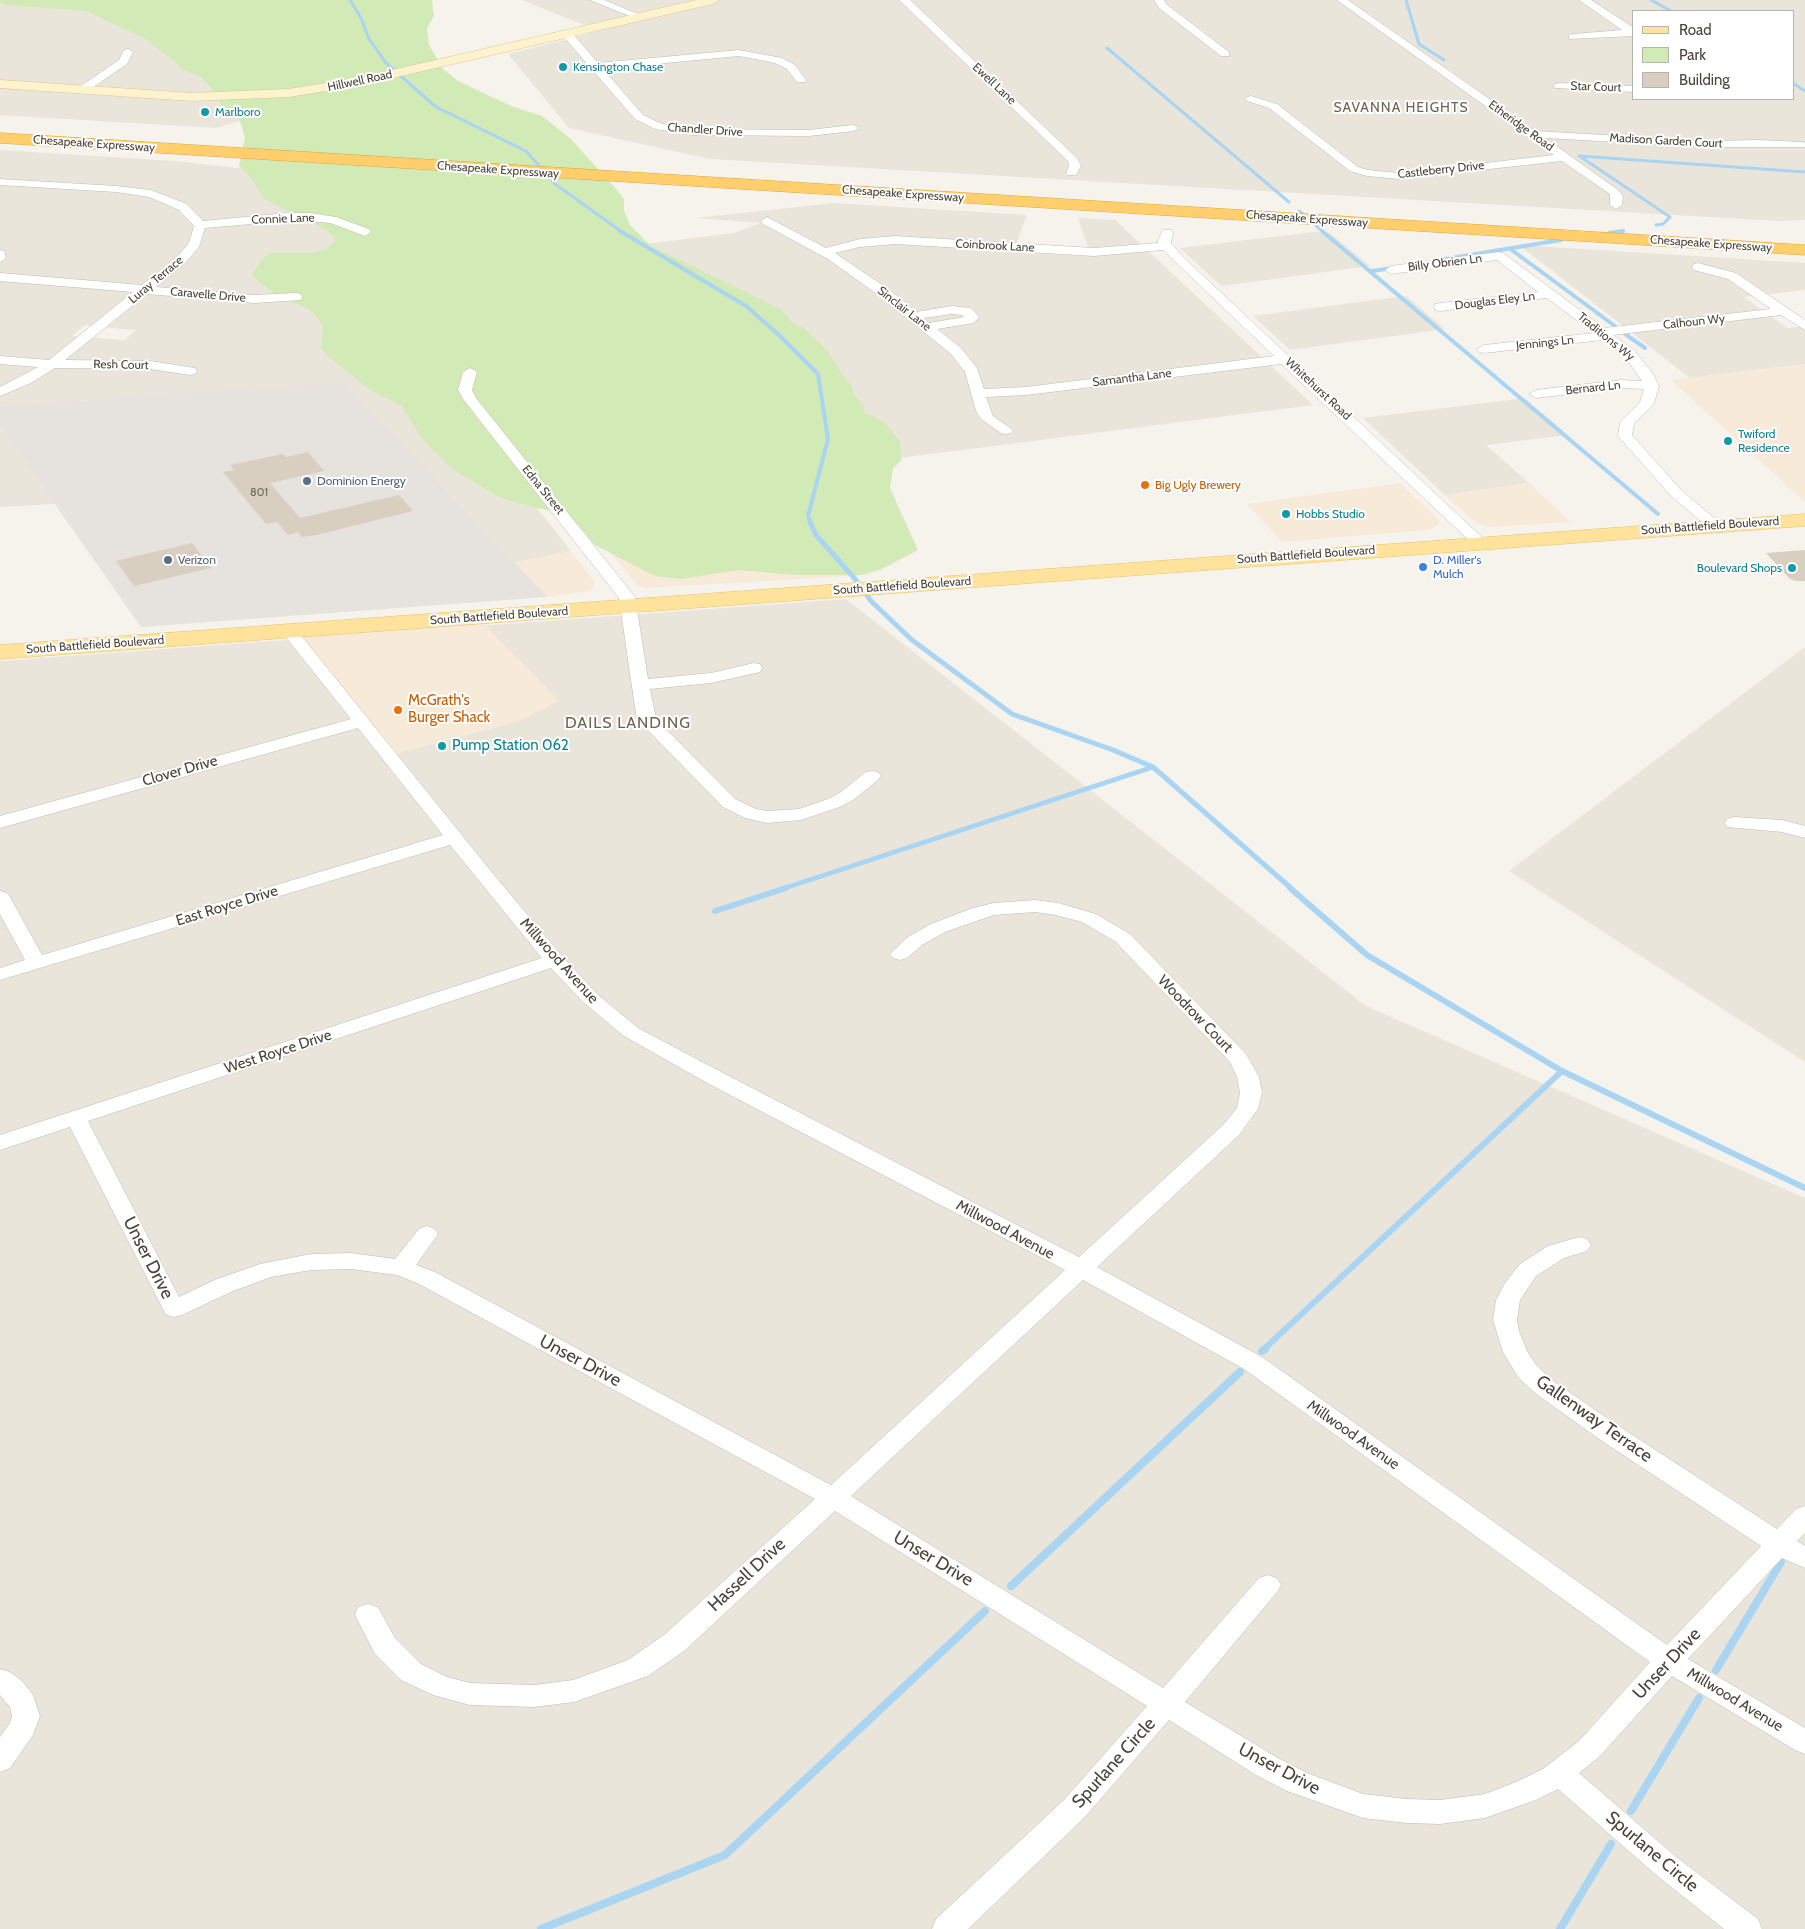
<!DOCTYPE html>
<html>
<head>
<meta charset="utf-8">
<style>
	body { margin:0 }
	#map { position:relative; width:1805px; height:1929px; overflow:hidden; background:#f6f3ec; font-family:Cabin,sans-serif }
	canvas { display:block }
	.legend { position:absolute; left:1632px; top:10px; width:162px; height:90px; box-sizing:border-box; background:#fff; border:1px solid #b7b4b0; margin:0; padding:6px 9px; list-style:none; font-size:15px; color:#4b4439 }
	.legend li { display:flex; align-items:center; gap:10px; height:25px }
	.legend b { width:25px; border:1px solid #b7b4b0 }
</style>
</head>
<body>
<div id="map">
<canvas width="1805" height="1929"></canvas>
<ul class="legend">
<li><b style="height:6px;background:#ffe39c"></b>Road</li>
<li><b style="height:14px;background:#d2eab5"></b>Park</li>
<li><b style="height:14px;background:#d8cfc1"></b>Building</li>
</ul>
</div>
<script>
const ctx = document.querySelector('canvas').getContext('2d');
ctx.lineJoin = 'round';
function fillPath(path, color) { ctx.fillStyle = color; ctx.fill(path, 'evenodd'); }
const toPath = rows => new Path2D(rows.map(r => 'M' + r).join(''));
function stroke(path, color, width, dash) { ctx.strokeStyle = color; ctx.lineWidth = width; ctx.lineCap = dash ? 'butt' : 'round'; ctx.setLineDash(dash || []); ctx.stroke(path); }
function write(font, color, halo, rows, align = 'center') {
  ctx.font = font + ' Cabin,sans-serif'; ctx.lineWidth = 4; ctx.setLineDash([]); ctx.textBaseline = 'middle'; ctx.strokeStyle = halo; ctx.fillStyle = color; for (const [text, x, y, turn = 0] of rows) {
    ctx.save(); ctx.translate(x, y); ctx.rotate((+turn || 0) * Math.PI / 180); ctx.textAlign = isNaN(turn) ? turn : align; if (halo) ctx.strokeText(text, 0, 0); ctx.fillText(text, 0, 0); ctx.restore();
  }
}
fillPath(toPath([
	[522,0,1805,0,1805,220,1779,221,710,159,569,128,508,54,599,31],
	[1634,11,1794,11,1794,99,1634,99],
	[0,4,86,11,272,49,305,102,216,128,0,115],
	[0,150,175,161,256,170,620,247,734,233,760,223,696,218,834,203,1027,215,1013,252,1091,256,1078,218,1115,220,1313,405,806,470,497,457,571,551,514,563,344,384,0,406],
	[85,325,111,328,136,330,125,340,72,336],
	[1315,232,1331,234,1370,266,1221,286,1180,248],
	[1519,245,1805,263,1805,290,1744,297,1787,328,1805,326,1805,364,1690,378],
	[1406,296,1445,329,1290,350,1253,316],
	[1525,398,1568,435,1486,445,1529,483,1445,495,1363,418],
	[0,426,55,504,0,507],
	[846,599,1366,1006,1805,1198,1805,1929,0,1929,0,661],
	[1805,647,1805,1062,1509,871]
]), '#eae5da');
fillPath(toPath([
	[1805,364,1805,502,1671,380],
	[1400,483,1438,519,1439,522,1437,526,1427,530,1282,542,1247,504],
	[1529,483,1571,522,1489,527,1475,522,1445,495],
	[834,527,871,575,644,588,637,585,603,543],
	[571,551,595,582,594,587,590,591,547,597,514,563],
	[477,617,559,701,519,721,388,756,289,631]
]), '#f7ead8');
fillPath(toPath([
	[344,383,547,597,141,627,0,426,0,406]
]), '#e6e2dd');
fillPath(toPath([
	[0,0,432,0,434,16,427,28,429,45,443,69,458,81,483,93,514,107,542,116,571,139,616,189,624,199,624,211,630,225,651,246,782,310,792,323,805,329,827,350,841,373,851,385,854,395,863,405,865,413,884,422,900,441,901,461,893,468,890,488,918,550,880,570,860,575,796,575,738,570,681,579,655,576,595,545,577,524,559,513,513,502,497,496,454,470,424,441,401,405,370,390,328,356,321,348,323,327,316,315,309,309,281,298,259,282,252,274,264,257,270,253,310,253,327,249,335,242,334,236,328,231,264,199,249,175,239,166,245,137,240,121,221,106,219,97,201,77,181,69,176,62,144,38,86,11,4,5,0,3]
]), '#d2eab5');
stroke(toPath([
	[350,0,361,18,369,39,386,63,436,107,526,151,555,184,622,232],
	[1406,0,1419,44,1444,60],
	[1651,0,1671,11],
	[1107,48,1289,202],
	[1794,84,1805,91],
	[1579,156,1805,172],
	[1581,157,1670,217,1663,224,1656,225],
	[1299,211,1304,215],
	[1314,224,1323,232],
	[1617,232,1623,231]
]), '#a9d4f2', 3);
stroke(toPath([
	[620,231,746,306,780,336,818,374,828,439,808,516,811,523],
	[1322,231,1658,514],
	[1609,233,1623,231],
	[1509,248,1615,326],
	[1439,260,1561,240],
	[1371,271,1393,268],
	[1625,334,1645,348]
]), '#a9d4f2', 4);
stroke(toPath([
	[810,522,816,535,855,579,871,601,912,640,1012,714,1113,750,1153,767,1292,889],
	[782,889,1153,767]
]), '#a9d4f2', 5);
stroke(toPath([
	[1290,888,1367,955,1562,1071,1805,1188],
	[715,911,786,888],
	[1263,1350,1562,1071]
]), '#a9d4f2', 6);
stroke(toPath([
	[1262,1351,1265,1349],
	[1011,1586,1240,1372],
	[1716,1670,1781,1562],
	[1631,1811,1699,1698],
	[541,1929,725,1855,985,1611],
	[1560,1929,1611,1844]
]), '#a9d4f2', 8);
fillPath(toPath([
	[308,452,324,471,270,483,300,518,399,495,413,511,317,535,302,537,298,532,288,535,277,522,266,524,223,472,234,470,230,465,283,454,286,457],
	[192,543,211,568,134,586,116,561],
	[1805,550,1805,581,1796,581,1790,579,1766,553]
]), '#d8cfc1');
const street = toPath([
	[590,0,604,0,645,17,640,20,637,19,590,0],
	[899,0,910,0,1077,158,1081,166,1076,175,1068,175,1066,173,1069,166,1068,161,899,0],
	[1154,0,1164,0,1166,4,1229,52,1229,56,1221,56,1159,8,1154,0],
	[1337,0,1348,0,1535,131,1708,141,1758,140,1801,142,1805,143,1805,147,1708,147,1545,138,1618,190,1623,196,1622,205,1616,209,1610,205,1610,194,1562,161,1399,179,1367,176,1350,171,1269,108,1247,101,1246,99,1247,97,1251,96,1277,104,1358,167,1368,170,1399,173,1554,155,1337,0],
	[1579,0,1591,0,1634,28,1634,36,1569,39,1569,35,1573,34,1622,30,1579,0],
	[567,31,571,32,598,63,739,50,782,58,795,65,806,80,805,82,797,82,787,69,775,63,739,56,603,69,643,115,662,124,693,129,809,130,853,125,859,128,853,131,809,136,693,135,655,129,635,119,563,36,563,32,567,31],
	[128,49,133,52,127,64,86,92,78,92,77,90,78,88,119,60,124,50,128,49],
	[1559,83,1634,86,1634,92,1555,88,1554,86,1555,84,1559,83],
	[0,179,116,186,151,190,187,204,203,221,287,213,310,213,336,217,369,229,371,232,365,236,330,223,310,221,287,221,205,228,199,247,185,263,156,287,254,295,296,293,301,294,302,297,301,300,254,303,147,294,65,360,150,361,195,368,197,371,195,374,190,375,150,369,55,368,31,383,0,396,0,387,38,367,0,364,0,356,49,360,133,292,0,281,0,273,142,285,177,257,189,243,194,226,179,210,149,197,116,192,0,185,0,179],
	[767,217,826,248,860,239,895,236,1094,248,1158,243,1158,240,1163,230,1171,230,1173,233,1171,243,1184,258,1487,542,1484,545,1479,547,1474,545,1281,364,1026,395,986,397,993,416,1013,430,1011,433,1006,434,1001,433,981,419,976,411,965,372,951,354,881,297,828,259,763,224,761,221,767,217],
	[895,244,1094,256,1163,250,1274,356,1026,387,984,389,977,368,961,348,937,329,974,323,979,317,971,308,952,306,916,312,891,291,835,253,860,247,895,244],
	[952,314,962,315,964,317,929,323,924,318,952,314],
	[0,250,4,251,6,258,0,262,0,250],
	[1499,252,1503,253,1604,328,1771,309,1728,279,1694,270,1692,267,1694,264,1698,263,1736,273,1805,320,1805,330,1781,315,1613,335,1635,351,1654,375,1659,387,1654,403,1634,424,1632,435,1681,490,1719,522,1722,525,1719,528,1709,528,1671,496,1618,436,1620,423,1640,402,1644,389,1621,388,1536,398,1529,394,1536,390,1621,380,1642,381,1625,357,1603,340,1484,353,1479,352,1477,349,1484,345,1594,333,1547,298,1440,311,1435,310,1434,307,1435,304,1440,303,1538,292,1497,260,1391,274,1385,270,1391,266,1499,252],
	[470,368,477,372,472,390,476,398,635,597,648,679,711,673,754,663,760,664,762,668,760,672,711,683,650,689,656,719,735,799,756,809,767,811,799,809,828,799,841,792,866,772,872,771,878,772,881,776,878,780,853,800,840,807,801,820,767,823,745,818,723,807,639,721,636,714,619,598,463,399,458,390,463,372,470,368],
	[289,626,295,628,494,875,562,956,597,994,638,1028,725,1074,1079,1257,1223,1125,1237,1108,1240,1093,1237,1077,1230,1062,1116,942,1082,922,1056,915,1035,912,994,915,945,932,922,945,907,958,900,960,893,958,890,954,908,937,931,924,973,908,994,903,1035,900,1058,903,1096,914,1130,934,1246,1054,1259,1077,1262,1093,1258,1109,1239,1135,1097,1267,1262,1357,1667,1645,1761,1546,1599,1439,1535,1393,1518,1377,1503,1352,1493,1320,1496,1300,1505,1283,1520,1264,1548,1246,1579,1237,1587,1239,1591,1245,1587,1251,1564,1258,1536,1276,1520,1300,1517,1320,1519,1331,1527,1351,1536,1365,1553,1381,1617,1425,1777,1529,1796,1509,1805,1506,1805,1533,1797,1541,1805,1546,1805,1568,1782,1558,1688,1659,1805,1728,1805,1754,1795,1750,1672,1676,1599,1757,1579,1773,1675,1856,1758,1919,1762,1929,1724,1929,1655,1874,1558,1789,1536,1800,1485,1818,1440,1824,1407,1823,1363,1818,1287,1791,1256,1775,1169,1720,1084,1818,968,1929,932,1929,936,1919,1064,1800,1147,1706,835,1511,684,1651,648,1676,574,1702,534,1707,470,1705,433,1695,401,1680,375,1654,355,1615,358,1607,368,1604,378,1607,395,1638,421,1664,447,1677,470,1683,534,1685,573,1680,628,1660,664,1635,815,1499,419,1284,397,1275,351,1269,311,1270,271,1277,233,1291,182,1315,174,1317,166,1315,70,1127,0,1150,0,1135,542,958,450,845,0,980,0,968,25,960,0,914,0,891,7,893,10,897,42,955,443,835,358,728,0,828,0,816,351,719,281,631,283,628,289,626],
	[551,968,583,1002,624,1036,709,1084,1065,1270,831,1485,435,1272,416,1265,438,1234,435,1229,427,1226,419,1229,395,1259,351,1253,311,1254,260,1264,217,1279,179,1297,88,1121,551,968],
	[1083,1280,1244,1369,1650,1662,1579,1741,1543,1769,1516,1782,1485,1794,1440,1800,1407,1799,1363,1794,1307,1773,1276,1757,1185,1702,1277,1592,1281,1585,1277,1578,1268,1575,1259,1578,1163,1688,851,1496,1083,1280],
	[1734,817,1782,820,1805,826,1805,838,1782,832,1727,827,1725,823,1727,819,1734,817],
	[0,1669,10,1672,22,1681,33,1695,40,1716,33,1735,10,1768,0,1772,0,1737,10,1723,12,1716,10,1707,0,1695,0,1669]
]);
const secondary = toPath([
	[696,0,720,0,713,4,362,85,289,97,192,101,0,88,0,80,192,93,289,89,362,77,696,0]
]);
const primary = toPath([
	[1805,514,1805,526,0,659,0,645,1805,514]
]);
const highway = toPath([
	[0,133,1805,245,1805,255,0,143,0,133]
]);
stroke(street, '#c2bbae', 1);
stroke(secondary, '#d6c79b', 1);
stroke(primary, '#e6c16a', 1);
stroke(highway, '#e0a43c', 1);
fillPath(street, '#fff');
fillPath(secondary, '#fff3cd');
fillPath(primary, '#ffe39c');
fillPath(highway, '#ffcf6e');
for (const [x, y, r, color] of [
	[563,67,5,"#0f9aa8"],
	[205,112,5,"#0f9aa8"],
	[1728,441,5,"#0f9aa8"],
	[307,481,5,"#5c6f8a"],
	[1145,485,5,"#e8710a"],
	[1286,514,5,"#0f9aa8"],
	[168,560,5,"#5c6f8a"],
	[1423,567,5,"#3f7fe0"],
	[1792,568,5,"#0f9aa8"],
	[398,710,5,"#e8710a"],
	[442,746,5,"#0f9aa8"]
]) { const dot = new Path2D(); dot.arc(x, y, r, 0, 2 * Math.PI); ctx.fillStyle = color; ctx.fill(dot); stroke(dot, '#fff', 2); }
write('11px', '#6e675b', null, [
	["801",259,493]
]);
write('12px', '#0d838f', '#fff', [
	["Kensington Chase",573,67],
	["Marlboro",215,112],
	["Twiford",1738,434],
	["Residence",1738,448],
	["Hobbs Studio",1296,514],
	["Boulevard Shops",1782,568,"right"]
], 'left');
write('12px', '#4b4439', '#fff', [
	["Hillwell Road",360,81,-12],
	["Ewell Lane",994,84,43],
	["Star Court",1596,87,2],
	["Etheridge Road",1521,126,36],
	["Chandler Drive",705,130,4],
	["Madison Garden Court",1666,141,3],
	["Chesapeake Expressway",94,144,4],
	["Chesapeake Expressway",498,170,4],
	["Castleberry Drive",1441,170,-6],
	["Chesapeake Expressway",903,194,4],
	["Connie Lane",283,219,-2],
	["Chesapeake Expressway",1307,219,4],
	["Chesapeake Expressway",1711,244,4],
	["Coinbrook Lane",995,246,3],
	["Billy Obrien Ln",1445,263,-7],
	["Luray Terrace",156,280,-40],
	["Caravelle Drive",208,295,5],
	["Douglas Eley Ln",1495,301,-7],
	["Sinclair Lane",904,309,38],
	["Calhoun Wy",1694,322,-6],
	["Traditions Wy",1606,337,39],
	["Jennings Ln",1545,343,-6],
	["Resh Court",121,365,1],
	["Samantha Lane",1132,378,-7],
	["Bernard Ln",1593,388,-6],
	["Whitehurst Road",1318,389,43],
	["Edna Street",543,490,51],
	["South Battlefield Boulevard",1710,526,-4],
	["South Battlefield Boulevard",1306,555,-4],
	["South Battlefield Boulevard",902,586,-4],
	["South Battlefield Boulevard",499,616,-4],
	["South Battlefield Boulevard",95,645,-4]
]);
write('12px', '#4e5e75', '#fff', [
	["Dominion Energy",317,481],
	["Verizon",178,560]
], 'left');
write('12px', '#c56008', '#fff', [
	["Big Ugly Brewery",1155,485]
], 'left');
write('12px', '#366cbe', '#fff', [
	["D. Miller's",1433,560],
	["Mulch",1433,574]
], 'left');
ctx.letterSpacing = '1px';
write('14px', '#6e6250', '#fff', [
	["SAVANNA HEIGHTS",1401,108]
]);
ctx.letterSpacing = '0px';
write('15px', '#c56008', '#fff', [
	["McGrath's",408,701],
	["Burger Shack",408,718]
], 'left');
write('15px', '#0d838f', '#fff', [
	["Pump Station 062",452,746]
], 'left');
write('15px', '#4b4439', '#fff', [
	["Clover Drive",180,771,-16],
	["East Royce Drive",227,906,-17],
	["Millwood Avenue",559,961,48],
	["Woodrow Court",1195,1014,46],
	["West Royce Drive",278,1052,-18],
	["Millwood Avenue",1005,1230,28],
	["Millwood Avenue",1353,1435,35],
	["Millwood Avenue",1735,1700,31]
]);
ctx.letterSpacing = '1px';
write('16px', '#6e6250', '#fff', [
	["DAILS LANDING",628,723]
]);
ctx.letterSpacing = '0px';
write('18px', '#4b4439', '#fff', [
	["Unser Drive",148,1258,63],
	["Unser Drive",580,1361,28],
	["Gallenway Terrace",1594,1419,35],
	["Unser Drive",933,1559,31],
	["Hassell Drive",747,1575,-43],
	["Unser Drive",1667,1664,-47],
	["Spurlane Circle",1114,1763,-48],
	["Unser Drive",1279,1769,28],
	["Spurlane Circle",1652,1852,40]
]);
</script>
</body>
</html>
